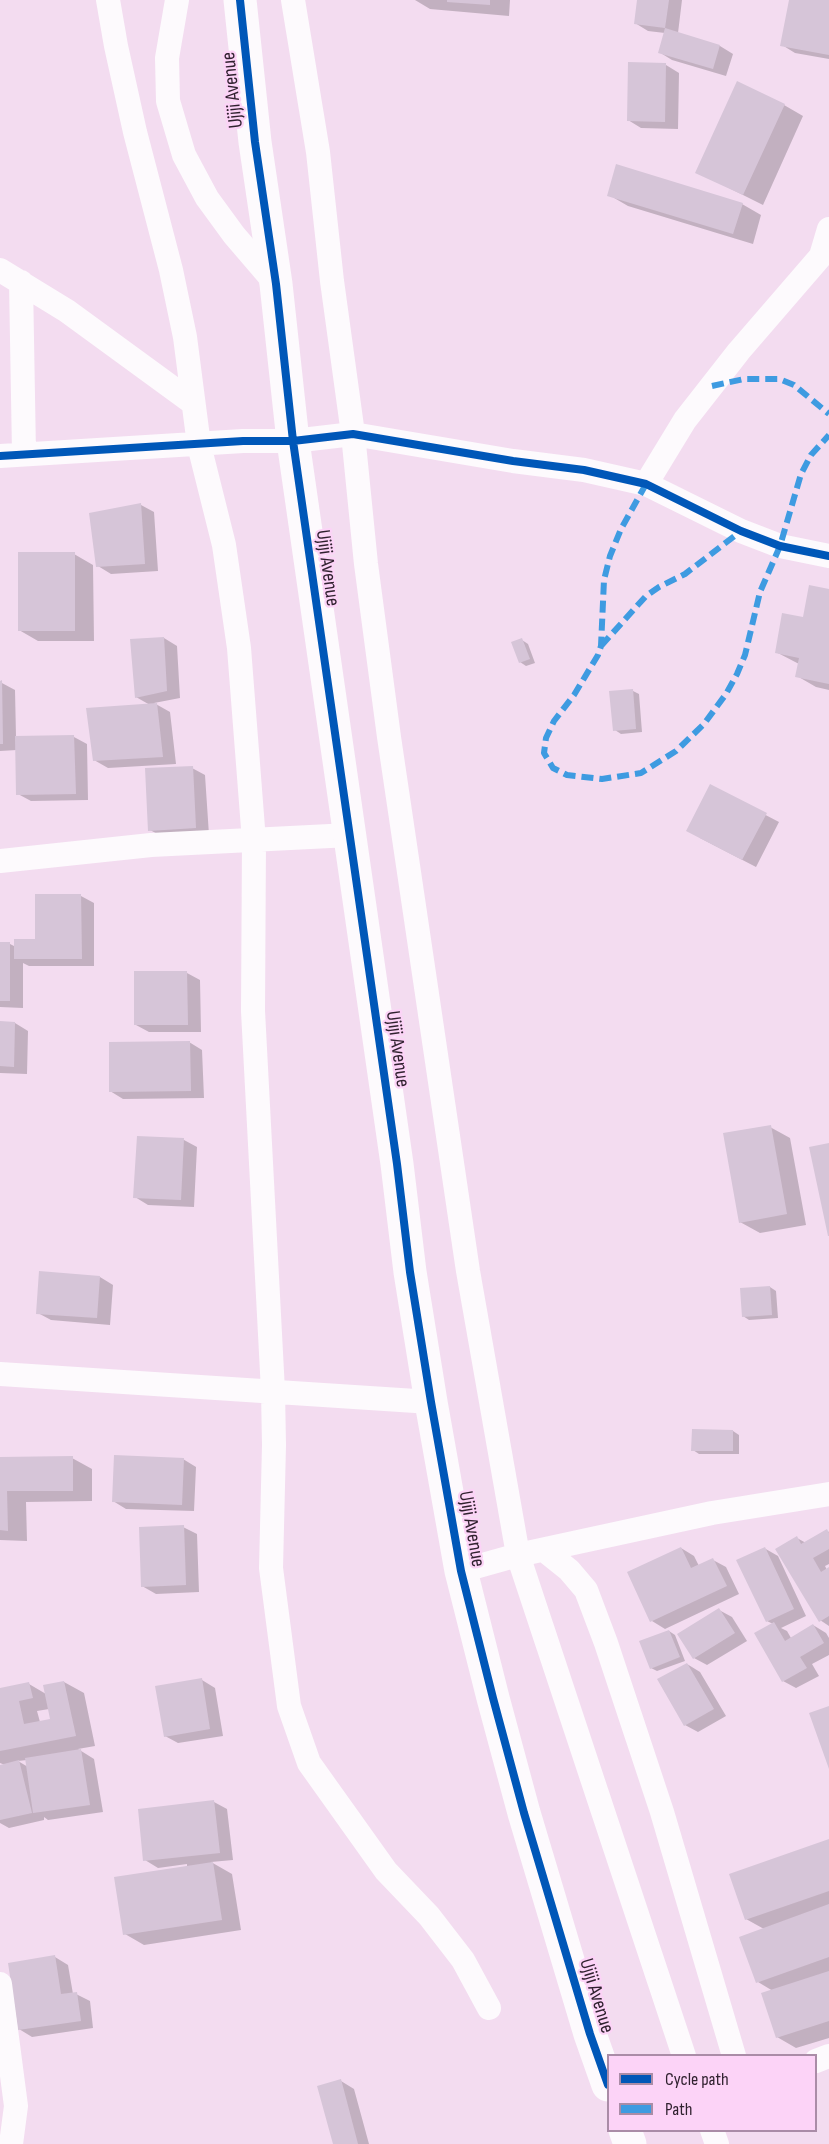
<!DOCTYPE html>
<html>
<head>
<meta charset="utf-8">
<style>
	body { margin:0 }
	#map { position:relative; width:829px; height:2144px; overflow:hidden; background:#f3dcf0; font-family:"Sofia Sans Condensed",sans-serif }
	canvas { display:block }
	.legend { position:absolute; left:607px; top:2054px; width:210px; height:78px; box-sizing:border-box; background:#fcd3f7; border:2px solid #aa8ca7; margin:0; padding:8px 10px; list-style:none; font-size:18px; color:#30212f }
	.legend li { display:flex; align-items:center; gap:12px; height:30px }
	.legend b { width:30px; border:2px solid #aa8ca7 }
</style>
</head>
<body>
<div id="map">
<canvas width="829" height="2144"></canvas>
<ul class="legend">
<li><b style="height:8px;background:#0057b8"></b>Cycle path</li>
<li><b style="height:8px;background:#3e9be1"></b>Path</li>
</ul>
</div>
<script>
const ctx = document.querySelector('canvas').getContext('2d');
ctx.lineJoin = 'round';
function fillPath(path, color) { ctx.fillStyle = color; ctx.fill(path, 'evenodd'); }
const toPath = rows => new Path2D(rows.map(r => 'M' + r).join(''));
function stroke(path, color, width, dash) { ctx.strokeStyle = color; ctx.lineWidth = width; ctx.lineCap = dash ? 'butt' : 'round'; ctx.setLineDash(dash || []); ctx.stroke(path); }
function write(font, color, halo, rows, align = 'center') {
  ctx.font = font + ' "Sofia Sans Condensed",sans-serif'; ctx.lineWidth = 4.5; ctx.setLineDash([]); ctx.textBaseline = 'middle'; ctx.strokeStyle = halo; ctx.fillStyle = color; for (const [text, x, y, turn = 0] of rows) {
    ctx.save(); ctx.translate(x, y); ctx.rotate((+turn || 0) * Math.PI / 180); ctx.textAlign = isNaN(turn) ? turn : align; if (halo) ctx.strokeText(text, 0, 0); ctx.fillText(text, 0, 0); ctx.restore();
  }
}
fillPath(toPath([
	[415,0,510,0,509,16,430,9],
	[638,0,682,0,678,33,720,46,733,54,726,76,672,60,659,52,665,33,648,31,635,23],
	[790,0,829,0,829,59,795,53,782,45],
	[666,65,679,73,678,129,641,128,628,120],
	[784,105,803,116,763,205,697,172],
	[609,195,742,204,761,215,753,244,628,206],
	[141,505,154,512,158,571,111,574,98,566],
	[74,554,93,565,94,641,38,641,19,630],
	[829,590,829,690,816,687,797,676,799,664,776,652],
	[164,638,177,646,180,698,154,703,170,712,176,764,108,768,94,760,150,705,136,697],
	[522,640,528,644,535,663,526,666,520,662],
	[0,682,15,690,16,737,74,737,87,744,88,800,31,801,18,794,17,750,0,751],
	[633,691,639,694,642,732,621,734,615,730],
	[192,768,205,775,209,835,163,837,150,830],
	[710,786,779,822,756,867,700,838],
	[81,896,94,903,94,966,29,966,23,963,23,1008,0,1007,0,944,10,944,16,947,37,940],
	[187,973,200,980,201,1032,149,1032,136,1025],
	[0,1023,15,1023,28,1031,27,1074,0,1073],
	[189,1042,202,1050,204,1098,123,1099,110,1091],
	[770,1127,790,1138,806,1225,760,1233,740,1222],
	[138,1137,184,1140,197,1147,194,1207,148,1205,135,1197],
	[100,1277,113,1285,110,1325,51,1320,38,1313],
	[770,1287,776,1291,778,1318,749,1320,743,1316],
	[733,1431,739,1435,739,1454,699,1454,693,1450],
	[0,1458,72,1458,92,1469,92,1501,26,1502,27,1541,0,1540],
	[183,1459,196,1467,194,1511,126,1509,113,1501],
	[183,1527,197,1534,199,1592,156,1594,142,1586],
	[827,1531,829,1532,829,1564,825,1566,827,1570,829,1569,829,1626,820,1620,797,1538,806,1543],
	[681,1548,694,1556,699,1566,713,1560,726,1567,739,1594,665,1629,652,1621],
	[764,1548,778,1556,806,1616,781,1628,787,1631,791,1638,813,1625,826,1633,829,1638,829,1655,812,1664,819,1676,796,1688,783,1681,773,1624,767,1621],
	[719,1610,732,1617,747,1641,707,1665,694,1658],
	[669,1631,675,1635,685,1661,657,1671,651,1668],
	[687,1664,700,1672,726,1716,698,1732,685,1725],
	[202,1680,215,1688,223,1736,178,1743,165,1736],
	[64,1682,84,1693,95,1746,78,1749,94,1759,103,1812,48,1820,44,1817,44,1820,9,1828,0,1823,0,1766,5,1765,0,1763,0,1689,29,1684,46,1694],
	[49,1709,51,1720,40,1722,37,1711],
	[27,1760,28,1767,18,1761],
	[214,1802,227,1809,233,1860,211,1862,232,1874,241,1930,144,1945,125,1934,187,1867,187,1864,158,1868,145,1860],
	[829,1841,829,2038,796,2048,777,2037,773,1991,758,1982,764,1929,746,1919],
	[55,1957,68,1965,73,1994,76,1994,90,2001,93,2028,32,2037,19,2029],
	[341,2081,354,2089,369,2144,334,2144]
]), '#0003');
fillPath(toPath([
	[447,0,490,0,490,5,447,2],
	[637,0,669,0,665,28,720,45,713,69,658,53,665,28,634,24],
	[789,0,829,0,829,55,780,46],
	[628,62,666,63,665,122,627,121],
	[737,81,785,104,743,195,695,173],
	[616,164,743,203,733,234,607,196],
	[141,503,145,564,96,567,89,513],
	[18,552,75,552,75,631,18,631],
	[809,585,829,589,829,684,795,677,799,658,775,653,782,613,803,617],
	[164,637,167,691,135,698,130,639],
	[522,638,530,659,519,663,511,642],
	[2,680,3,744,0,744,0,681],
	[633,689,636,729,613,731,609,691],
	[157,703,163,757,93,761,86,708],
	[74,735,76,794,16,795,15,736],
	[193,766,196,828,148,831,145,768],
	[710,784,767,813,742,860,686,831],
	[35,894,81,894,82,959,14,959,14,939,35,939],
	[0,942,10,942,10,1001,0,1001],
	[134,971,187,971,188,1025,134,1025],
	[0,1021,15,1022,14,1067,0,1066],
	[190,1041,191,1091,109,1092,109,1042],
	[771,1125,787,1214,739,1223,723,1133],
	[137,1136,184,1138,181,1200,133,1198],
	[829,1143,829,1236,828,1236,809,1147],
	[39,1271,100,1276,97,1318,36,1314],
	[770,1286,772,1315,742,1317,740,1288],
	[692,1429,733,1430,733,1451,691,1451],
	[114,1455,184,1458,182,1505,112,1502],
	[73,1456,73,1491,7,1491,8,1531,0,1530,0,1457],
	[184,1525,186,1585,141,1587,139,1527],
	[827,1529,829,1533,829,1549,813,1558,821,1572,829,1567,829,1616,819,1622,775,1549,797,1536,801,1544],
	[681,1547,691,1568,713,1558,727,1586,650,1622,627,1572],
	[765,1547,794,1609,766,1622,736,1560],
	[719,1608,735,1633,693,1659,677,1634],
	[774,1622,785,1641,813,1624,824,1643,800,1657,807,1668,782,1682,754,1633],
	[669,1630,680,1657,650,1669,639,1641],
	[687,1663,714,1709,684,1726,657,1679],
	[202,1678,210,1729,164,1737,155,1686],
	[64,1681,76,1736,0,1751,0,1688,29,1682,33,1698,19,1701,24,1724,50,1719,43,1685],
	[829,1706,829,1769,809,1713],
	[81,1749,90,1805,33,1813,25,1758],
	[19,1760,32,1813,0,1820,0,1765],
	[214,1800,220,1853,143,1861,138,1809],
	[829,1839,829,1891,745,1920,729,1874],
	[213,1862,222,1920,123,1935,114,1877],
	[829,1904,829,1957,756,1983,739,1937],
	[55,1955,61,1994,77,1992,81,2021,18,2030,8,1963],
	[829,1971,829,2021,776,2038,761,1993],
	[341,2079,358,2144,333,2144,317,2086]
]), '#d6c5d8');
stroke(toPath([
	[108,0,116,46,135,132,171,270,185,337,199,445,224,545,239,648,254,841,253,1011,273,1391,274,1445,271,1568,289,1706,309,1763,386,1871,429,1916,463,1960,489,2008],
	[177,0,167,58,168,101,184,155,207,198,234,235,276,284],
	[293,0,318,152,332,281,353,434,366,564,389,737,468,1271,518,1555,684,2056],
	[0,270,67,311,193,403],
	[21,282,24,453],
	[0,456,243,441,293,441,353,434,513,461,584,470,646,484,741,531,780,546,829,556],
	[646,484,685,420,739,351,821,256,829,229],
	[0,861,151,845,350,835],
	[0,1374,431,1402],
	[544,1550,569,1570,586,1590,606,1643,662,1812,734,2056],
	[461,1571,518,1555,712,1513,829,1494],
	[0,1984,16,2106,11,2144],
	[816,2061,829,2056],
	[712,2130,717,2144]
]), '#fdfafd', 24);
stroke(toPath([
	[240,0,255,142,276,284,293,441,397,1164,410,1272,431,1402,461,1571,493,1698,524,1813,590,2034,608,2085],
	[625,2130,630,2144]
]), '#fdfafd', 33);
stroke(toPath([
	[712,386,744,379,779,379,794,385,829,414],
	[646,484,621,529,610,556,604,580,601,646,598,655,574,695,554,721,546,738,544,753,553,768,567,775,602,779,641,773,676,751,704,724,726,694,737,674,745,655,760,592,780,546,801,474,811,455,829,435],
	[601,646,646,596,659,587,685,574,741,531]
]), '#3e9be1', 6, [12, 6]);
stroke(toPath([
	[240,0,255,142,276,284,293,441,397,1164,410,1272,431,1402,461,1571,493,1698,524,1813,590,2034,608,2085],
	[0,456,243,441,293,441,353,434,513,461,584,470,646,484,741,531,780,546,829,556]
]), '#0057b8', 8);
write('20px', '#30212f', '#fcd3f7', [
	["Ujiji Avenue",233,90,-96],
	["Ujiji Avenue",327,568,82],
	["Ujiji Avenue",397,1049,82],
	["Ujiji Avenue",471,1529,80],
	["Ujiji Avenue",596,1996,73]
]);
</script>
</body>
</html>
